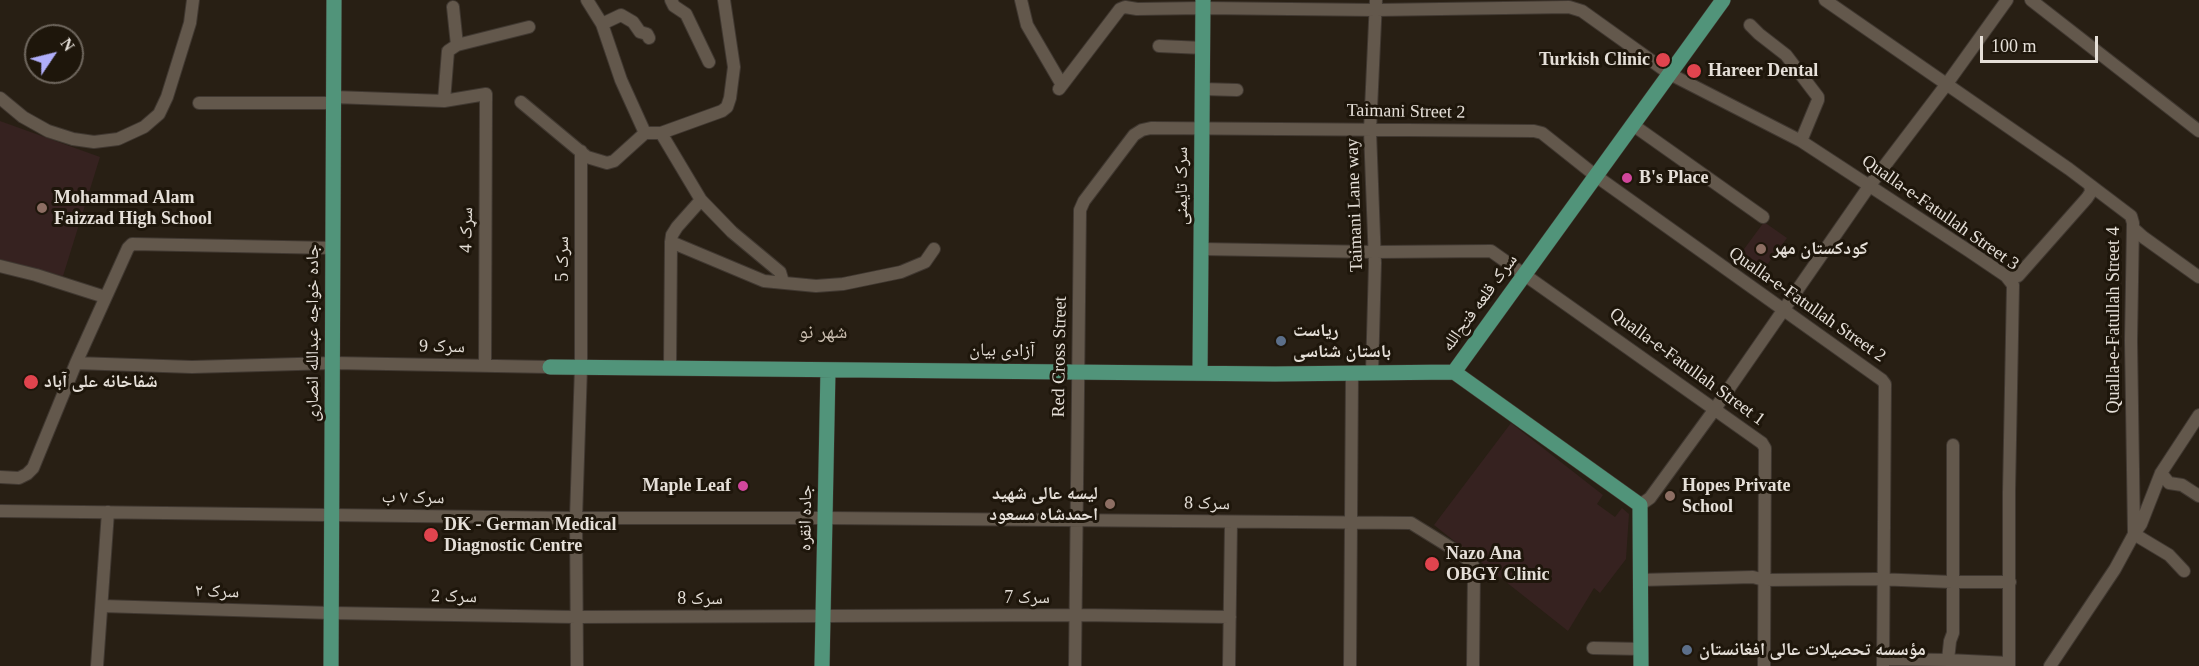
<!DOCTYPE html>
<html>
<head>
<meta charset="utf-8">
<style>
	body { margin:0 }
	#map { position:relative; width:2199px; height:666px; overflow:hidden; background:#281f14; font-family:"Times New Roman",serif }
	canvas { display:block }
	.north { position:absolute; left:24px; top:24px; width:60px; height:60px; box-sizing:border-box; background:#1e160b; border:2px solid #6e665d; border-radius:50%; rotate:55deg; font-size:16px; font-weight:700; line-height:24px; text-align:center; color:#e5dfd8 }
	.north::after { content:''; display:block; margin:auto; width:21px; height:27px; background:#b0aefa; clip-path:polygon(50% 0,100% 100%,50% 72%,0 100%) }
	.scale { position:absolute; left:1980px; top:36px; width:118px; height:27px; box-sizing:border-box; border:3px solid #e5dfd8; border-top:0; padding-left:8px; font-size:18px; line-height:21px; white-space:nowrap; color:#e5dfd8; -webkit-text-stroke:4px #1e160b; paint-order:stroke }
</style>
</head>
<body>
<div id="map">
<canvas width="2199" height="666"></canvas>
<div class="north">N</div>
<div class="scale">100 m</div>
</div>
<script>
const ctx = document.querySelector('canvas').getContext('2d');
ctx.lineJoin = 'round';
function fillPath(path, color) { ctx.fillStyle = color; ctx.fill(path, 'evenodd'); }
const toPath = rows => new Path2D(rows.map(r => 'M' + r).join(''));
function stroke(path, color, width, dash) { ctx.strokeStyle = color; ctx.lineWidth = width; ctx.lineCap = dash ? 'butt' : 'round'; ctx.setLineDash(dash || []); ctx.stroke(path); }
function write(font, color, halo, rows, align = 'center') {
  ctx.font = font + ' "Times New Roman","Noto Naskh Arabic",serif'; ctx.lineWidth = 6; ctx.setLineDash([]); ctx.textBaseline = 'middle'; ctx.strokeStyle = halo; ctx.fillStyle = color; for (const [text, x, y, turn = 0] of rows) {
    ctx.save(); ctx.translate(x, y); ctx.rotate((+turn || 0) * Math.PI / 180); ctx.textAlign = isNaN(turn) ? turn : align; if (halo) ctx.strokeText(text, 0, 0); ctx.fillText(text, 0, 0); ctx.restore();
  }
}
fillPath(toPath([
	[0,121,100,157,63,276,0,259],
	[1764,222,1787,238,1758,277,1736,260],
	[1511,423,1603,495,1597,504,1615,517,1622,508,1629,514,1626,559,1600,593,1594,588,1568,631,1434,525]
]), '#362220');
const minor = toPath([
	[587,0,602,24,621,80,645,133],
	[671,0,674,6,686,14,709,62],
	[1021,0,1027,25,1062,85],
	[1825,0,2069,169,2131,216,2133,223,2131,341,2134,534,2115,569,2050,666],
	[2031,0,2199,131],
	[453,7,457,45],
	[602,24,621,15,633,22,640,32,647,34,649,38],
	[1750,25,1759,34,1786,55,1818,97,1818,100,1801,141],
	[1159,46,1203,48],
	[1059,89,1120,9,1125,7,1137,9,1203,8,1376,10,1569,7,1582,11,1670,74,1801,141,1969,251,2006,276,2013,285,2009,492,2009,666],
	[1202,89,1237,90],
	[334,97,444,101,486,94,485,366],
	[0,98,23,117,48,131,73,139,94,142,118,139,144,127,159,114,167,97,190,23,193,0],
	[444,101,448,51,457,45,529,27],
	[521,102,587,157,607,163,614,161,645,133,661,133,722,111,727,107,730,98,734,67,724,0],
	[199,103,334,103],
	[1633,125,1763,217],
	[661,133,701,200,732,232,780,272,783,282],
	[2133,228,2143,237,2199,277],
	[671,242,672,235,677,227,701,200],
	[1201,249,1374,252,1491,251,1762,443,1765,448,1764,666],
	[0,266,36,275,105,297],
	[2006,276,2013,274,2018,276,2087,198,2091,192,2090,185],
	[76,363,192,367,333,363,550,367],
	[670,368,671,242,764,281,816,286,843,284,901,272,925,262,934,249],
	[1372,373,1375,263,1370,131,1376,0],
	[2161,473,2169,483,2182,485,2199,496],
	[0,477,19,478,27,474,33,468,76,363,128,248,132,244,333,248],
	[1640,505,1650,498,1712,413,1870,185,1946,85,2007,0],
	[0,511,576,518,825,518,1411,523,1461,554,1472,563,1474,568,1473,666],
	[2184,571,2169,555,2134,534,2141,524,2161,473,2199,415],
	[1640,580,1753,577,1764,580,1876,579,1952,582,2010,582],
	[102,606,331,613,576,617,1076,615,1230,617],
	[1593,648,1641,649],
	[1883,659,1948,660,1950,641,1953,633,1953,445],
	[1948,660,2009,663],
	[97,666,108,512],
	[577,666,576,518,581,367,581,151],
	[1075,666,1080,210,1084,201,1134,135,1142,130,1151,128,1534,131,1542,133,1596,176,1882,380,1885,384,1883,666],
	[1229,666,1231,523],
	[1350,666,1352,373]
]);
const major = toPath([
	[550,367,1275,374,1454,372],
	[1454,372,1723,0],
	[1454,372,1640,505,1641,666],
	[1200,373,1203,0],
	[331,666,334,0],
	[822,666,828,370]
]);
stroke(minor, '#403831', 14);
stroke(major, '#403831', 16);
stroke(minor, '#63584c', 12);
stroke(major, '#51947a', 15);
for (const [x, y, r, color] of [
	[1663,60,8,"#e0444e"],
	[1694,71,8,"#e0444e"],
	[1627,178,6,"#d1479c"],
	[42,208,6,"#8d6e63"],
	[1761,249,6,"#8d6e63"],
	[1281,341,6,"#5c6f8a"],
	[31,382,8,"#e0444e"],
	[743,486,6,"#d1479c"],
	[1670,496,6,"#8d6e63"],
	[1110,504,6,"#8d6e63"],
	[431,535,8,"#e0444e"],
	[1432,564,8,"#e0444e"],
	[1687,650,6,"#5c6f8a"]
]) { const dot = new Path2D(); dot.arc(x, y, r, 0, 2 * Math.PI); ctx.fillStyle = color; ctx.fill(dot); stroke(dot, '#1e160b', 2); }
write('bold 18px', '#e5dfd8', '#1e160b', [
	["Turkish Clinic",1650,60,"right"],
	["Hareer Dental",1708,71],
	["B's Place",1639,178],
	["Mohammad Alam",54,198],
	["Faizzad High School",54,219],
	["کودکستان مهر",1773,249],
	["ریاست",1293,331],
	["باستان شناسی",1293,352],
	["شفاخانه علی آباد",44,382],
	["Maple Leaf",731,486,"right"],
	["Hopes Private",1682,486],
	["School",1682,507],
	["لیسه عالی شهید",1098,494,"right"],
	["احمدشاه مسعود",1098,515,"right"],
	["DK - German Medical",444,525],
	["Diagnostic Centre",444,546],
	["Nazo Ana",1446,554],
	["OBGY Clinic",1446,575],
	["مؤسسه تحصیلات عالی افغانستان",1699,650]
], 'left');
write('18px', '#e5dfd8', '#1e160b', [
	["Taimani Street 2",1406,112,1],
	["سرک تایمنی",1182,186,-90],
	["Taimani Lane way",1355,205,-92],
	["Qualla-e-Fatullah Street 3",1940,213,35],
	["سړک 4",467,230,-89],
	["سرک 5",563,259,-90],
	["سرک قلعه فتح‌الله",1480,303,-54],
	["Qualla-e-Fatullah Street 2",1807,305,35],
	["Qualla-e-Fatullah Street 4",2114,320,-90],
	["جاده خواجه عبدالله انصاری",313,333,-90],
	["سرک 9",442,347,1],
	["آزادی بیان",1002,351,1],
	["Red Cross Street",1060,357,-89],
	["Qualla-e-Fatullah Street 1",1687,367,36],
	["سرک ۷ ب",413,498,1],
	["سرک 8",1207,504,1],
	["جاده انقره",806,518,-89],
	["سرک ۲",217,592,2],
	["سرک 2",454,597,1],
	["سرک 7",1027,598],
	["سرک 8",700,599]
]);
write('20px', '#c8bcae', '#1e160b', [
	["شهر نو",823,333]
]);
</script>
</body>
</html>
